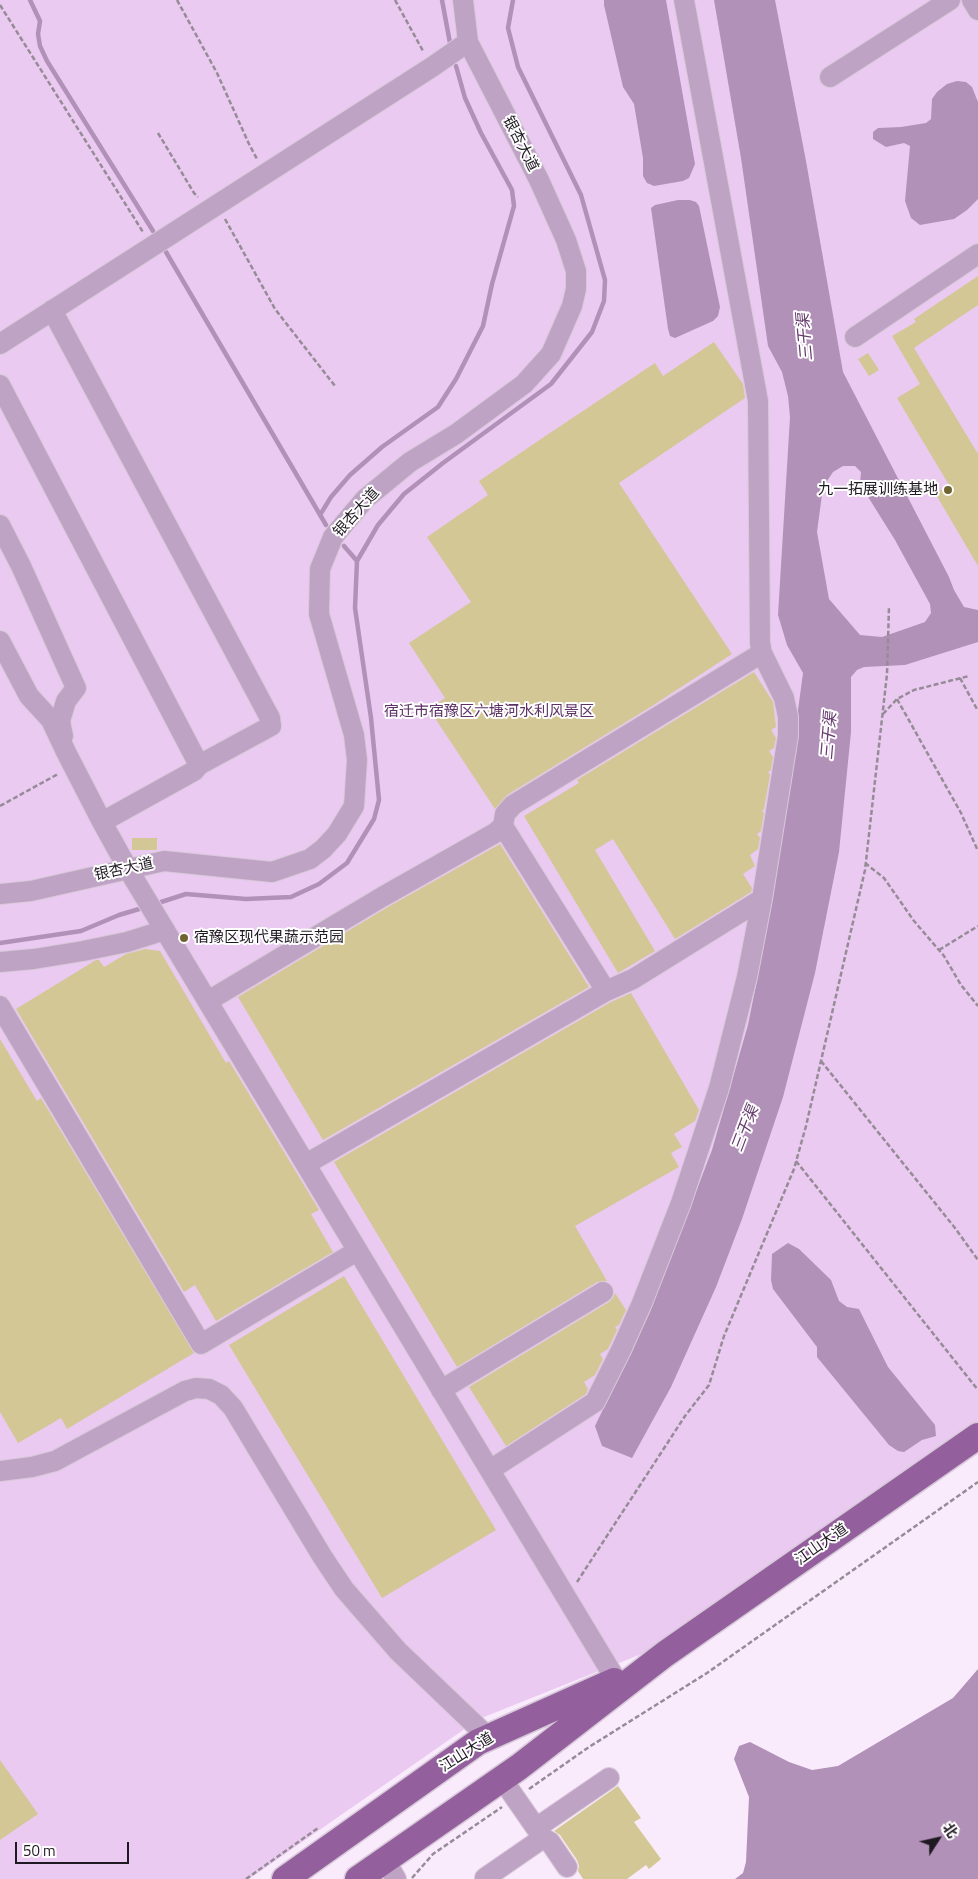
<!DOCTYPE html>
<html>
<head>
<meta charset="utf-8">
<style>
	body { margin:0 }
	#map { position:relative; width:978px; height:1879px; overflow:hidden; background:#faebfc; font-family:"Titillium Web","Noto Sans SC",sans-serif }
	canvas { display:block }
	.north { position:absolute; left:913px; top:1814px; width:50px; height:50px; -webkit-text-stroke:4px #fefefe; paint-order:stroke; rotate:55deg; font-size:14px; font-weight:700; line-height:20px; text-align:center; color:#1f1921 }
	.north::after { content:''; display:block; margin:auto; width:18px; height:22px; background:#1f1921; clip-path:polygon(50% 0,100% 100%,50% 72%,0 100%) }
	.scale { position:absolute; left:15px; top:1842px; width:114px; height:22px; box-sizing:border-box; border:2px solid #1f1921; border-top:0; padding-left:6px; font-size:15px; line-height:18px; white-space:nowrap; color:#1f1921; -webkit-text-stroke:4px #fefefe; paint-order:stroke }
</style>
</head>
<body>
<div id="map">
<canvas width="978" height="1879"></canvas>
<div class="north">北</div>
<div class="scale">50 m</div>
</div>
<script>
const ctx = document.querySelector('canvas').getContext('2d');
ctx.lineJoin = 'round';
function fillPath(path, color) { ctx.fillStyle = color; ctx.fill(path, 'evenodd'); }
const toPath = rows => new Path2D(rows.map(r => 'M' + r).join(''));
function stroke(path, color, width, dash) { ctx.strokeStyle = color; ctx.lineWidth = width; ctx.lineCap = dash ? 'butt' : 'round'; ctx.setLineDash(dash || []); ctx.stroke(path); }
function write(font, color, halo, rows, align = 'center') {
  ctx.font = font + ' "Titillium Web","Noto Sans SC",sans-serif'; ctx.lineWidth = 4; ctx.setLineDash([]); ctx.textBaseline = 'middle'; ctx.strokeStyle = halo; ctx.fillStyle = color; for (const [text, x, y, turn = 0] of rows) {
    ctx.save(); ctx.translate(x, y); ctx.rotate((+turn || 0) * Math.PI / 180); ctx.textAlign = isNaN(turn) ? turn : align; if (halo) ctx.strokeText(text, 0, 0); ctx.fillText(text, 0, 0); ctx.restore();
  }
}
fillPath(toPath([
	[0,0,978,0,978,1424,659,1647,479,1719,249,1879,0,1879]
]), '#ebcaf1');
fillPath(toPath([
	[604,0,666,0,695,164,689,178,683,181,654,186,647,183,643,176,643,158,634,104,623,87,604,5],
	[714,0,775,0,806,161,843,372,949,577,954,590,964,607,978,610,978,642,905,665,864,667,857,670,851,677,851,732,839,852,815,973,783,1097,742,1219,716,1287,671,1387,632,1458,602,1446,595,1426,649,1314,712,1150,748,1025,763,950,775,881,803,673,787,645,778,615,790,417,788,396,782,372,768,346,741,158],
	[843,466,855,466,861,472,860,484,895,540,930,604,931,613,925,622,882,637,860,635,829,599,817,532,823,487,833,472],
	[957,81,966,82,972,87,978,102,978,199,967,210,954,219,920,225,911,218,905,201,910,146,904,143,886,147,873,139,873,132,878,128,901,127,926,123,931,119,932,99,937,92,947,84],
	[678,200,690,200,696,202,699,206,720,307,718,316,713,321,675,338,670,336,668,329,651,208,655,205],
	[788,1243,799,1249,831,1280,839,1301,847,1307,859,1309,888,1367,935,1425,936,1436,922,1440,904,1452,898,1451,889,1445,817,1357,817,1347,773,1289,771,1280,772,1254],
	[978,1669,978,1879,735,1879,743,1873,746,1862,749,1797,734,1759,739,1746,750,1742,789,1762,812,1770,838,1766,953,1698]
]), '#b191b8');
stroke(toPath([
	[30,0,40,21,38,34,40,46,47,61,153,231],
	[442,0,450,43],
	[166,252,326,525],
	[320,515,331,497,350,475,382,447,438,407,456,379,483,326,492,284,514,206,512,190,481,133,465,98,456,66],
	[344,546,357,561],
	[155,904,186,894,246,899,291,897,319,884,347,863,374,819,379,800,371,718,355,608,357,561,378,525,404,494,443,463,551,384,592,332,604,301,605,280,581,195,518,67,508,28,513,0],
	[0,943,81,931,119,915,146,907]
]), '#b191b8', 4.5);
fillPath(toPath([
	[978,276,978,305,914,348,978,454,978,566,935,493,949,485,897,398,920,384,892,336,916,322,914,319],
	[714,342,743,384,745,398,619,483,732,654,652,706,507,795,495,809,429,709,445,698,409,643,471,602,427,537,488,495,479,481,541,439,655,363,663,376],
	[868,353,879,370,869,376,858,359],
	[754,672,773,702,776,727,771,730,776,738,774,748,769,751,773,757,771,770,768,772,770,775,764,809,762,811,764,813,761,831,757,834,760,838,758,849,750,855,755,866,743,874,752,888,751,892,675,939,613,839,595,850,655,951,618,973,524,816,579,783,577,780],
	[132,838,157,838,157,850,132,850],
	[500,844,589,987,323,1140,238,997,388,907],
	[145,949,160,951,226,1063,229,1061,319,1210,311,1214,333,1252,216,1321,195,1285,184,1292,16,1009,96,960,99,960,104,967,126,954],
	[631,993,699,1110,695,1121,674,1134,682,1147,671,1153,679,1167,575,1226,607,1281,597,1282,457,1367,334,1162,611,1002],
	[0,1039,37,1101,41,1098,194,1353,67,1429,61,1418,18,1443,0,1412],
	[344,1276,496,1530,382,1598,229,1345],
	[615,1293,626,1310,619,1325,615,1327,617,1330,608,1349,600,1354,603,1359,595,1375,584,1382,588,1389,586,1394,506,1446,469,1387,609,1302,613,1298],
	[0,1760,38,1814,0,1840],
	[618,1786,641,1818,634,1822,661,1859,649,1869,646,1865,627,1879,583,1879,578,1871,579,1866,577,1860,560,1835,554,1831]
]), '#d3c795');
const minor = toPath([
	[972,0,978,10],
	[830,77,950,0],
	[52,310,270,718,271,726,199,765],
	[855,337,978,254],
	[0,344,432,67,468,42],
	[0,385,199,765,194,771,102,822],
	[0,525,21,566,76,688,66,701,60,721,63,736],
	[0,641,29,696,51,720,66,752,102,822,128,869,616,1680],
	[503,826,606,991],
	[0,894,31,891,164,861,272,872,310,859,323,849,337,834,354,806,357,760,354,735,319,614,320,569,333,537,365,499,410,462,456,434,524,384,551,354,572,306,576,289,576,271,566,240,539,180,468,42,463,0],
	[0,962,34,959,83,951,127,942,165,930],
	[208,1001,382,897,495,833,503,826,505,814,513,805,762,653],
	[0,1006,201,1344,357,1251],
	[306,1164,606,991,633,979,762,899],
	[441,1390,603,1292],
	[490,1470,595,1402,621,1350,642,1303,681,1203,719,1088,747,977,762,899,788,736,788,717,784,698,762,653,760,643,758,401,684,0],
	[0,1471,32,1467,55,1461,185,1391,196,1388,209,1389,221,1395,233,1408,322,1556,344,1589,398,1651,489,1738],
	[536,1828,609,1778],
	[543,1838,550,1842,567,1867],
	[385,1860,396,1879],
	[485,1878,543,1838,502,1779]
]);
const major = toPath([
	[285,1879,478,1742,614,1681],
	[358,1879,519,1767,665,1654,978,1436]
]);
stroke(minor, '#d7c9d9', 22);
stroke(major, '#d7c9d9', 29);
stroke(toPath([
	[177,0,217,73,249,144,257,159],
	[395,0,423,51],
	[0,5,143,232],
	[158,133,194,193,198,197],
	[225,219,275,309,335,386],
	[960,678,978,711],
	[897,699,961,813,978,851],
	[883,714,897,699,914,690,969,676],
	[0,806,58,774],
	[865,863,884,878,914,921,944,956,961,985,978,1006],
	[939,950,978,926],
	[821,1061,955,1228,978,1260],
	[796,1161,978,1390],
	[577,1582,685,1416,709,1385,724,1336,794,1169,806,1126,865,870,887,674,889,607],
	[529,1789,589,1747,707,1673,978,1482],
	[412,1878,433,1854,502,1807],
	[246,1879,318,1828]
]), '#968c98', 2.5, [5, 2.5]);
stroke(minor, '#bfa3c4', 20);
stroke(major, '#93609d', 26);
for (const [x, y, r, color] of [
	[948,490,5,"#716431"],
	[184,938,5,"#716431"]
]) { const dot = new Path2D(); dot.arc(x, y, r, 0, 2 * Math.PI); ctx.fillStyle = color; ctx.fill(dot); stroke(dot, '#fefefe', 2); }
write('15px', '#1f1921', '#fefefe', [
	["银杏大道",520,144,63],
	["银杏大道",357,513,-48],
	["银杏大道",124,870,-12],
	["江山大道",822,1545,-35],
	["江山大道",467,1753,-32]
]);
write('15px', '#1f1921', '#fefefe', [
	["九一拓展训练基地",938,490],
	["宿豫区现代果蔬示范园",194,938,"left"]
], 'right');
write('15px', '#5d3265', '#fefefe', [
	["宿迁市宿豫区六塘河水利风景区",489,712]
]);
write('italic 16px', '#663b6e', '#fefefe', [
	["三干渠",806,337,-95],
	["三干渠",830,736,-85],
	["三干渠",746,1129,-69]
]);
</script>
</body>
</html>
